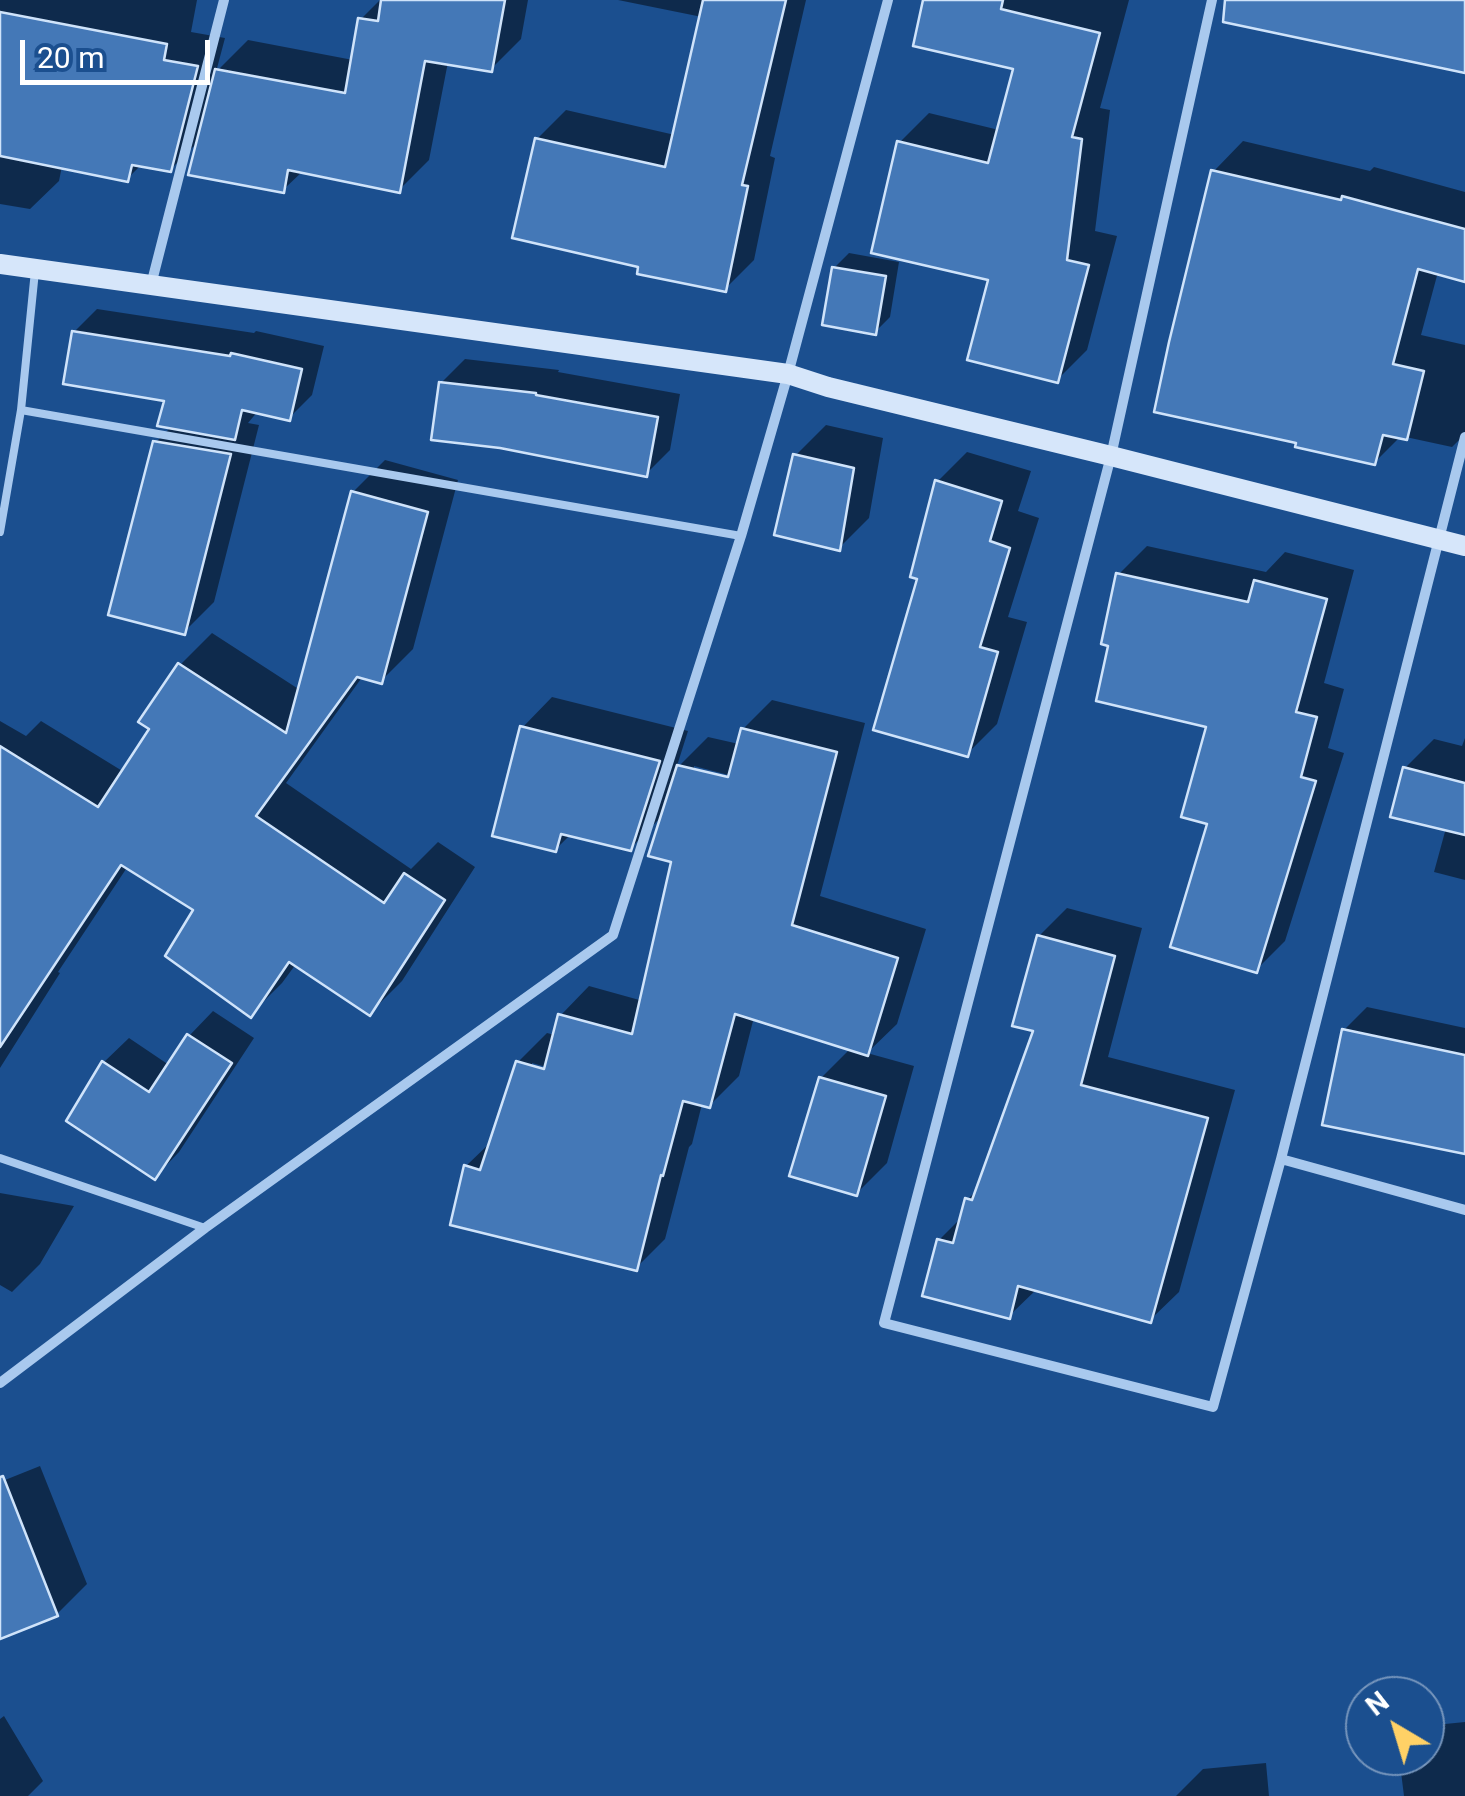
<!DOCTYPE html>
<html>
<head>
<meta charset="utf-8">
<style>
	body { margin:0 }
	#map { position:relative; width:1465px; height:1796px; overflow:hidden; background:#1b4f8f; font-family:Roboto,sans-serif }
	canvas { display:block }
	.north { position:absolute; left:1345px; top:1676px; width:100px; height:100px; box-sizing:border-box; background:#1b4f8f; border:2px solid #7695bc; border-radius:50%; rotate:322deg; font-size:28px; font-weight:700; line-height:40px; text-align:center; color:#fff }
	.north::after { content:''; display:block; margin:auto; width:35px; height:45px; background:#ffd166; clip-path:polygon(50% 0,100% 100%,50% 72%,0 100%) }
	.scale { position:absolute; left:20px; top:40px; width:190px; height:45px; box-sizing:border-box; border:5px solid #fff; border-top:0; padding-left:12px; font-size:30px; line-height:35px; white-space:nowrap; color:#fff; -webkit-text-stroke:8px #1b4f8f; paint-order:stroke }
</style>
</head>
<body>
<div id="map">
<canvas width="1465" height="1796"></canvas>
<div class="north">N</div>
<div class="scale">20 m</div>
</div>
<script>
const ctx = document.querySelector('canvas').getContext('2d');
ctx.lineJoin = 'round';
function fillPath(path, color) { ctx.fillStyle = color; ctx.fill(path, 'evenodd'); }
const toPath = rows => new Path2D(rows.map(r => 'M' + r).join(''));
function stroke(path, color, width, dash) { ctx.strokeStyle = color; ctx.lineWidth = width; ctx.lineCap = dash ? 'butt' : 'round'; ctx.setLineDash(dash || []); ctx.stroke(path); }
fillPath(toPath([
	[0,0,197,0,191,32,225,38,216,72,248,40,353,60,361,19,380,0,528,0,521,39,491,69,448,62,429,160,399,190,303,171,283,190,200,140,170,170,142,164,127,179,62,166,59,181,30,209,0,204],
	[618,0,806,0,770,156,775,158,754,260,725,289,641,265,537,139,566,110,675,135,702,17],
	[926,0,1129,0,1100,108,1110,110,1095,231,1117,236,1087,350,1057,380,899,143,929,113,999,130,1016,67],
	[1243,141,1370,171,1374,167,1465,192,1465,279,1438,272,1421,335,1465,345,1465,434,1452,447,1401,436,1375,462,1214,171],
	[849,253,899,262,890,317,875,332,834,268],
	[97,309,254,333,256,331,324,346,312,395,289,418,258,411,248,423,259,425,214,602,184,632,156,442,172,426,167,399,74,332],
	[465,359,559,370,558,372,680,394,670,450,646,474,441,383],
	[826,425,883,438,869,518,839,548,796,455],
	[967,452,1031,471,1018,511,1039,518,1008,617,1027,622,997,724,967,754,920,577,937,482],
	[385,460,458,480,413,649,381,681,363,676,286,783,411,869,438,842,475,867,402,981,370,1013,296,964,282,983,250,1015,196,909,128,866,58,972,60,973,0,1068,0,721,26,736,41,721,124,772,152,728,180,665,212,633,300,690,353,492],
	[1147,546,1266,572,1285,552,1354,570,1324,683,1344,689,1328,748,1344,753,1285,941,1256,970,1210,822,1209,725,1111,644,1118,575],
	[552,697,688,731,676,769,708,737,739,744,743,729,772,700,865,723,820,896,926,929,897,1024,867,1053,914,1066,887,1163,857,1193,821,1078,851,1048,754,1017,739,1076,710,1105,702,1104,692,1144,689,1147,665,1239,636,1268,466,1166,493,1140,518,1062,547,1033,555,1035,560,1016,589,986,643,1001,674,860,663,815,630,849,571,834,556,849,522,728],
	[694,766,740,778,739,783,694,772],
	[532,1063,557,1070,532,1068],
	[1465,738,1465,880,1434,872,1446,828,1405,768,1434,739,1462,746],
	[1067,908,1142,928,1108,1057,1235,1090,1179,1292,1150,1320,1037,1289,1009,1316,939,1240,963,1216,968,1199,980,1187,1037,1029,1039,936],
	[1367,1007,1465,1028,1465,1150,1344,1030],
	[213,1011,254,1038,179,1152,155,1177,104,1062,129,1038,169,1065,189,1036],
	[0,1193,74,1206,40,1264,12,1292,0,1285],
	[40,1466,87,1584,57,1614,0,1637,0,1482],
	[4,1716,43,1781,28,1796,0,1796,0,1719],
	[1465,1722,1465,1796,1404,1796,1399,1756,1425,1756,1425,1726],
	[1266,1763,1269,1796,1176,1796,1203,1769]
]), '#0007');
const building = toPath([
	[381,0,505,0,492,72,425,61,400,193,288,170,284,193,188,175,215,69,345,93,358,18,378,21,381,0],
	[703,0,786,0,742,185,748,186,726,292,637,274,638,267,512,238,535,138,665,167,703,0],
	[923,0,1003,0,1001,9,1100,33,1072,137,1082,139,1067,260,1089,265,1058,383,967,360,988,280,871,253,897,141,988,163,1013,69,913,46,923,0],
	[1225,0,1465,0,1465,73,1223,22,1225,0],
	[0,12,167,44,164,60,198,66,171,172,132,165,128,182,0,156,0,12],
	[1211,170,1341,200,1342,196,1465,229,1465,282,1418,269,1393,364,1424,371,1407,440,1383,435,1375,465,1295,447,1296,443,1154,412,1169,342,1211,170],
	[832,267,886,276,876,335,822,325,832,267],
	[72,331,230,356,231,353,302,369,290,421,242,410,235,440,157,426,164,401,63,384,72,331],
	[439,382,536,393,536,395,658,417,647,477,500,448,431,440,439,382],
	[153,441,231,454,185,635,108,615,153,441],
	[793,454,854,468,840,551,774,535,793,454],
	[935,480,1002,501,990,541,1010,548,980,647,998,652,968,757,873,730,917,579,910,577,935,480],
	[351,491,428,512,382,684,357,677,256,816,384,903,404,873,445,900,370,1016,289,962,251,1018,165,956,193,910,121,865,0,1047,0,746,98,807,149,729,138,722,178,663,286,733,351,491],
	[1116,573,1248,602,1254,580,1327,599,1296,712,1317,717,1301,777,1316,781,1257,973,1170,947,1207,824,1181,817,1206,727,1096,701,1108,646,1101,644,1116,573],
	[520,726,660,761,631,851,561,834,556,852,492,836,520,726],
	[741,728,837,752,792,925,898,958,868,1056,735,1014,710,1108,683,1101,663,1176,661,1175,637,1271,450,1225,464,1165,480,1170,516,1061,544,1069,558,1014,632,1034,671,862,648,856,677,765,728,777,741,728],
	[1403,767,1465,783,1465,835,1390,817,1403,767],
	[1037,935,1115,956,1081,1085,1208,1118,1151,1323,1018,1286,1010,1319,922,1296,937,1239,953,1243,965,1198,972,1200,1033,1031,1012,1026,1037,935],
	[1342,1029,1465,1055,1465,1154,1322,1125,1342,1029],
	[187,1034,232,1063,155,1180,66,1121,102,1061,149,1092,187,1034],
	[819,1077,886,1096,857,1196,789,1176,819,1077],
	[3,1476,58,1616,0,1639,0,1477,3,1476]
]);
fillPath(building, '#4478b7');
stroke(building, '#cfe3fa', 2.5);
stroke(toPath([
	[21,410,35,271],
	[0,532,21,410,741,536],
	[0,1158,205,1228]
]), '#a9c9ee', 8);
stroke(toPath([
	[1212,0,1111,456,884,1323,1213,1407,1281,1159,1465,437],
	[151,285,224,0],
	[1281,1159,1465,1210],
	[0,1383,205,1228,613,935,741,536,788,374,888,0]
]), '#a9c9ee', 10);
stroke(toPath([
	[0,264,788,374,828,387,1111,456,1465,546]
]), '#d6e6fa', 20);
</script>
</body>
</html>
